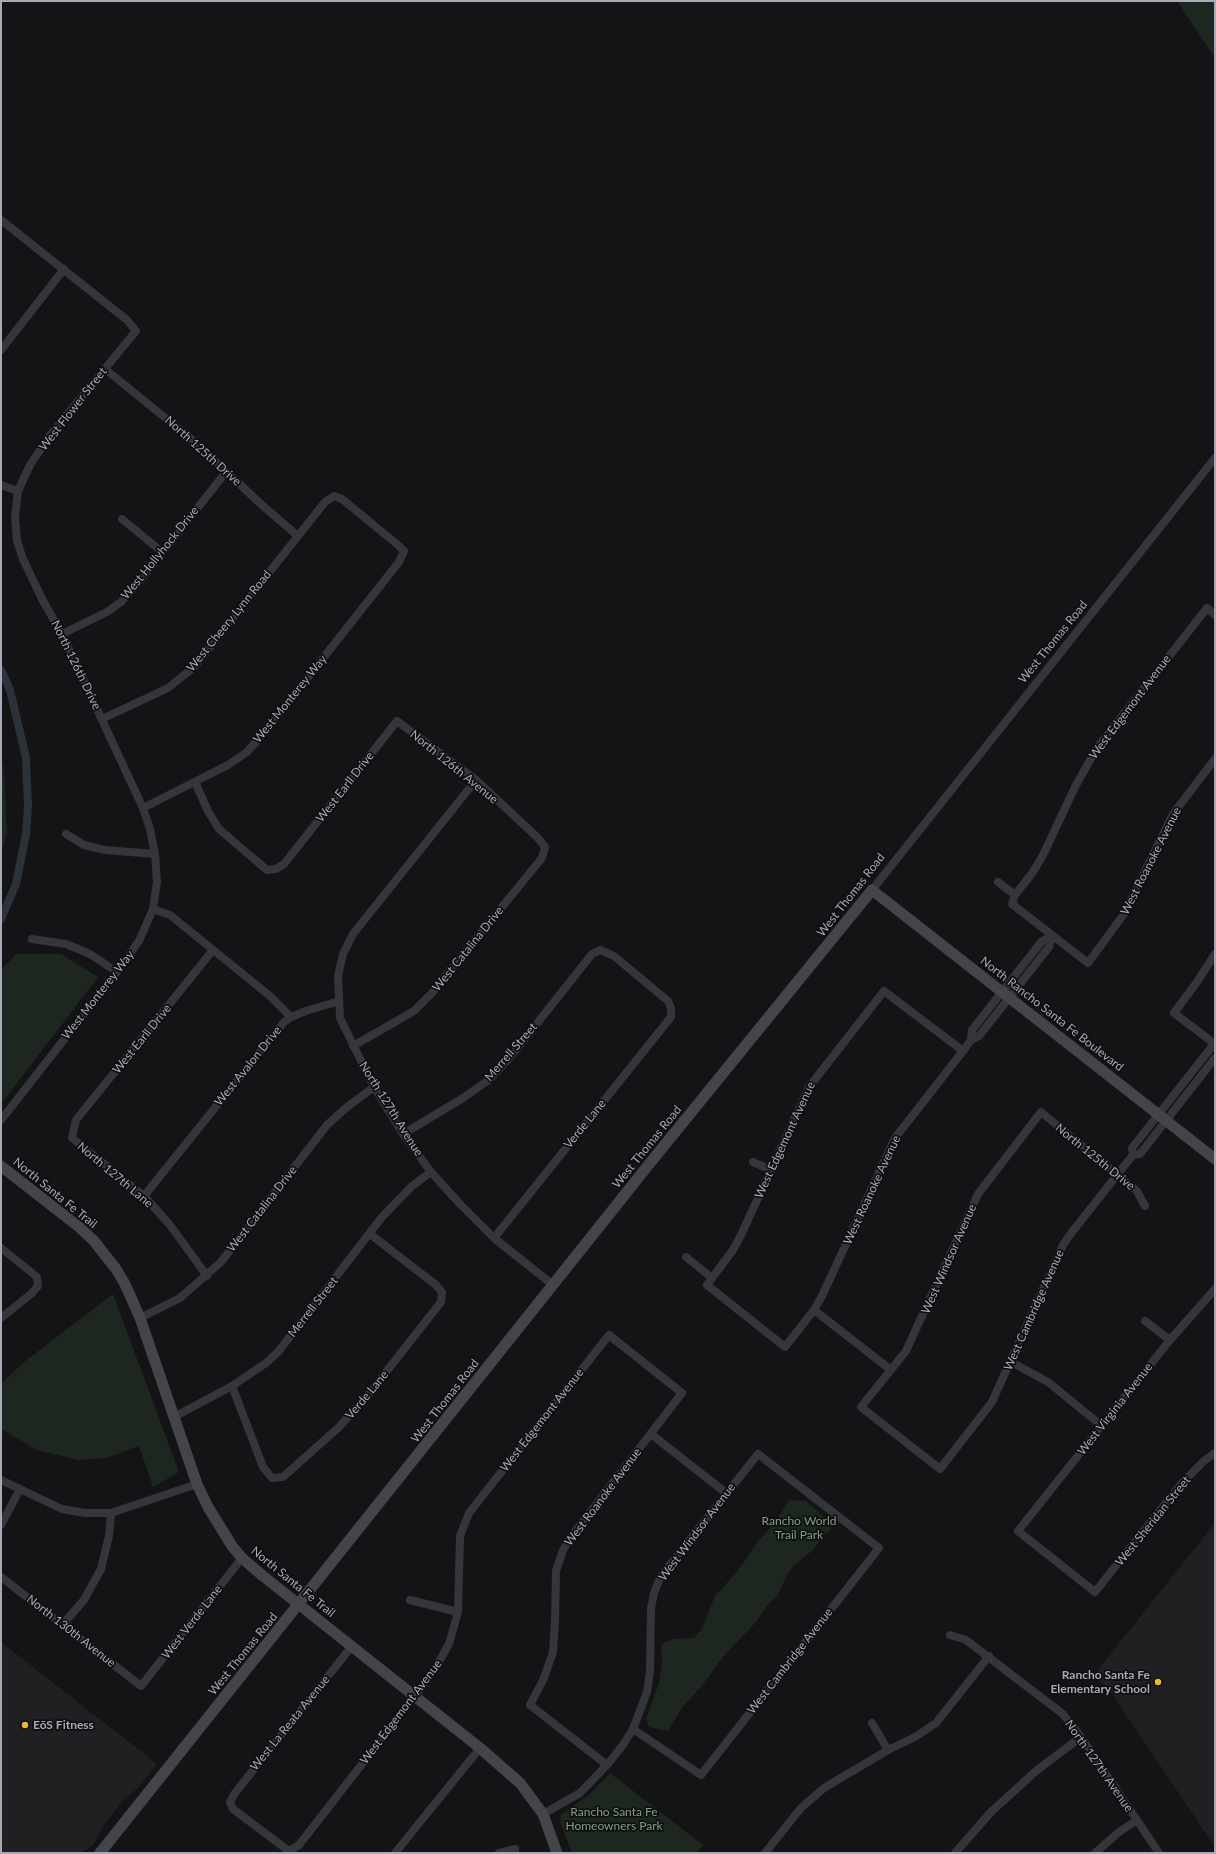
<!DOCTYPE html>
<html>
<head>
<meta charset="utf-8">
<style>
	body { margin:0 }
	#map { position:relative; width:1216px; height:1854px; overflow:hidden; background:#141416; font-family:Lato,sans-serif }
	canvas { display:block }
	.frame { position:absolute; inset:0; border:2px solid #a6aab6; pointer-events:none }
</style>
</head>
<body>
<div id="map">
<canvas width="1216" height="1854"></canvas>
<div class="frame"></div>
</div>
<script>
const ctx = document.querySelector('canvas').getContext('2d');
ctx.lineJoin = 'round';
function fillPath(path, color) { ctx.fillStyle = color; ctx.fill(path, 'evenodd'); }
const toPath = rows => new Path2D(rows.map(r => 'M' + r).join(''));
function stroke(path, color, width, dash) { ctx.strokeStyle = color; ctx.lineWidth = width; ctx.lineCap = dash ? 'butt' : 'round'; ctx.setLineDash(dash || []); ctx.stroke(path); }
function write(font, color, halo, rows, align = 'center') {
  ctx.font = font + ' Lato,sans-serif'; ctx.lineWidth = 3.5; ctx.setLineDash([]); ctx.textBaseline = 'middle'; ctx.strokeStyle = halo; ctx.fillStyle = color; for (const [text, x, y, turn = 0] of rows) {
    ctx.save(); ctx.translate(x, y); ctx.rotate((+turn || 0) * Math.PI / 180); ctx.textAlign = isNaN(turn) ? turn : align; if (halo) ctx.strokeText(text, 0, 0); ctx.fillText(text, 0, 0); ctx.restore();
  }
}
fillPath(toPath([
	[1215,1523,1215,1847,1108,1688,1093,1676],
	[1,1642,157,1764,137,1789,125,1798,106,1822,93,1845,82,1853,1,1853]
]), '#202023');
fillPath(toPath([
	[1177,1,1215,1,1215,58],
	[1,755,4,769,7,833,1,852],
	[16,954,61,954,98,977,1,1104,1,970],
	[113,1294,179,1472,153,1487,139,1446,106,1458,79,1460,37,1450,1,1429,1,1384,24,1362],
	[789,1500,806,1501,831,1523,830,1530,824,1535,813,1550,793,1566,787,1575,777,1597,770,1602,755,1623,723,1657,701,1687,683,1706,668,1731,649,1727,646,1719,659,1683,662,1665,661,1644,672,1639,694,1638,702,1629,715,1596,737,1572,755,1545,773,1525],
	[610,1773,703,1845,696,1853,572,1853,560,1822,561,1815,590,1794]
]), '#1e2620');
stroke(toPath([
	[1,670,10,690,26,758,28,806,26,834,16,884,1,919]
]), '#2b3239', 8);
stroke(toPath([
	[1,220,127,320,136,331,51,434,30,465,18,491,15,517,17,541,23,559,43,601,62,634,143,808,150,829,155,854,157,882,153,909,139,941,117,972,1,1120],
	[1,350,64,269],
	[105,369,189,437,263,506,298,536],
	[1,485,18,491],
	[122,519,162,552],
	[62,634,107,612,121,602,143,577,226,472],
	[102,719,168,688,194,667,325,502,334,496,342,499,398,545,404,551,399,562,263,734,247,752,228,765,143,808],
	[476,780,353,934,343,954,338,976,340,1018,374,1087,403,1134,431,1172,459,1203,494,1238,553,1285],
	[195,782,208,811,219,829,267,870,276,869,284,864,397,721,476,780,538,838,545,847,542,858,431,994,414,1011,353,1046],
	[66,834,84,845,105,850,155,854],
	[998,882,1015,895,1012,904,1088,963,1124,914,1173,814,1215,759],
	[872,890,1215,458],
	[1015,895,1033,872,1043,855,1076,785,1097,748,1207,608,1215,615],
	[153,909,170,915,270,996,291,1017],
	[32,939,66,944,90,954,117,972],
	[1215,954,1197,982,1174,1013,1215,1044],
	[971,1040,979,1036,1009,998,1049,947,1052,936],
	[403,1134,463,1098,490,1079,512,1055,592,954,600,950,614,956,668,1001,671,1008,671,1017,494,1238],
	[1133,1155,1117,1175,1069,1236,1063,1245,992,1402,940,1469,861,1407,906,1351,978,1194,1041,1112,1109,1168,1117,1175,1126,1182,1137,1191,1145,1206],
	[1133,1155,1132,1148,1214,1044],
	[1133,1155,1140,1154,1215,1058],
	[753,1162,771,1170],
	[144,1196,284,1022,291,1017,306,1011,339,1001],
	[1,1248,37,1277,38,1286,31,1294,1,1318],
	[686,1257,712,1278,707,1285,785,1347,814,1310,822,1296,895,1138,963,1051,971,1040,972,1030,1042,941,1052,936],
	[207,1276,170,1225,144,1196,72,1138,76,1120,213,950],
	[712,1278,733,1250,741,1235,809,1087,884,991,963,1051],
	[1215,1289,1170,1340,1018,1531,1095,1592,1181,1484,1204,1461,1215,1453],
	[814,1310,891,1370],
	[140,1318,180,1298,221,1262,327,1125,347,1107,374,1087],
	[1145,1321,1170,1340],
	[1011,1362,1048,1382,1102,1426],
	[232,1386,263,1467,272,1478,283,1477,338,1428,368,1395,441,1302,442,1292,436,1285,370,1234],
	[174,1417,232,1386,266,1363,278,1352,382,1217,412,1186,431,1172],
	[651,1434,726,1493],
	[1,1480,62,1509,85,1513,111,1513,197,1484],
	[1,1525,20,1489],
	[1,1577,141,1686,242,1558],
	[410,1600,458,1612],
	[63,1624,84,1600,101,1569,109,1536,111,1513],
	[950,1635,966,1640,1063,1714,1081,1737,1159,1853],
	[352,1646,235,1793,230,1802,233,1809,289,1851,299,1845,415,1696,436,1667,449,1644,458,1612,460,1536,469,1513,609,1335,682,1393,571,1537,563,1550,556,1571,555,1622,553,1652,544,1678,530,1705,607,1765],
	[872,1723,888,1750],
	[543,1814,580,1793,607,1765,623,1745,633,1729,647,1692,650,1671,651,1608,654,1593,661,1576,758,1454,879,1548,701,1775,633,1729],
	[395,1853,480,1748],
	[499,1853,515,1849],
	[765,1853,801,1808,824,1788,888,1750,915,1737,936,1723,989,1656],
	[955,1853,991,1812,1036,1771,1081,1737],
	[1095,1853,1119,1832,1137,1820]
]), '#35363b', 8);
stroke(toPath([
	[1,1166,79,1227,94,1241,116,1269,125,1284,140,1318,197,1484,208,1507,232,1546,242,1558,263,1576,480,1748,520,1783,543,1814,557,1853],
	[100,1853,650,1163,872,890,1215,1159]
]), '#43454b', 11);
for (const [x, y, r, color] of [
	[1158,1682,4,"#ecb936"],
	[25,1725,4,"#ecb936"]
]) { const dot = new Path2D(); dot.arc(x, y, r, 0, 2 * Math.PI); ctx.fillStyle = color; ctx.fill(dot); stroke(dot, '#0f0f11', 1.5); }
write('12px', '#a6aab6', '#0f0f11', [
	["West Flower Street",73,409,-52],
	["North 125th Drive",203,451,42],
	["West Hollyhock Drive",160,553,-51],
	["West Cheery Lynn Road",229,621,-51],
	["West Thomas Road",1053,642,-51],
	["North 126th Drive",76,665,64],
	["West Monterey Way",290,699,-51],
	["West Edgemont Avenue",1130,707,-53],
	["North 126th Avenue",454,767,39],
	["West Earll Drive",345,787,-52],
	["West Roanoke Avenue",1151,861,-63],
	["West Thomas Road",851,895,-52],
	["West Catalina Drive",468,949,-51],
	["West Monterey Way",98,995,-52],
	["North Rancho Santa Fe Boulevard",1052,1014,38],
	["West Earll Drive",142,1039,-51],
	["Merrell Street",511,1052,-49],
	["West Avalon Drive",248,1066,-51],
	["North 127th Avenue",391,1109,58],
	["Verde Lane",585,1124,-51],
	["West Edgemont Avenue",785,1140,-65],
	["West Thomas Road",647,1147,-51],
	["North 125th Drive",1095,1157,39],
	["North 127th Lane",115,1175,40],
	["West Roanoke Avenue",872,1190,-65],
	["North Santa Fe Trail",55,1193,39],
	["West Catalina Drive",262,1209,-52],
	["West Windsor Avenue",949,1259,-66],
	["Merrell Street",313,1307,-52],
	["West Cambridge Avenue",1034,1310,-66],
	["Verde Lane",367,1395,-50],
	["West Thomas Road",445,1401,-52],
	["West Virginia Avenue",1115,1409,-52],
	["West Edgemont Avenue",542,1420,-52],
	["West Roanoke Avenue",603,1497,-53],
	["West Sheridan Street",1153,1521,-51],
	["West Windsor Avenue",697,1532,-53],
	["North Santa Fe Trail",293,1582,39],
	["West Verde Lane",192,1622,-52],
	["North 130th Avenue",71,1631,38],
	["West Thomas Road",243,1654,-51],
	["West Cambridge Avenue",790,1661,-52],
	["West Edgemont Avenue",401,1712,-53],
	["West La Reata Avenue",290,1723,-51],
	["North 127th Avenue",1099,1766,55]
]);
write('12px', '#7ea082', '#0f0f11', [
	["Rancho World",799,1521],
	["Trail Park",799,1535],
	["Rancho Santa Fe",614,1812],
	["Homeowners Park",614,1826]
]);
write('bold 12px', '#a6aab6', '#0f0f11', [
	["Rancho Santa Fe",1150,1675],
	["Elementary School",1150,1689],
	["EōS Fitness",33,1725,"left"]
], 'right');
</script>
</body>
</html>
